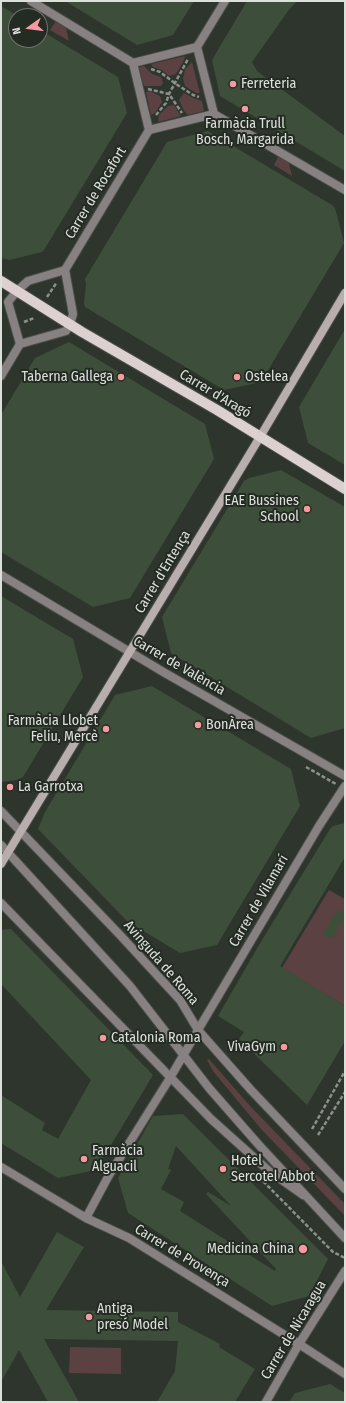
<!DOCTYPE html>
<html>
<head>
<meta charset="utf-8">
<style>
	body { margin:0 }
	#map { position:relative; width:346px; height:1403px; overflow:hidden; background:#2e352d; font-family:"Fira Sans Condensed",sans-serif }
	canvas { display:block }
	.frame { position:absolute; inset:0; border:2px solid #dce0db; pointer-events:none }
	.north { position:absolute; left:8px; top:8px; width:40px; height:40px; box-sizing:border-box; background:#242b23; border:1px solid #6e736d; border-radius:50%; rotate:256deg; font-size:11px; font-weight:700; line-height:16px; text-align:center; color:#dce0db }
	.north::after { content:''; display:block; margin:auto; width:14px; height:18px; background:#f49aa1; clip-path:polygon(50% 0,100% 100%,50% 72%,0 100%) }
</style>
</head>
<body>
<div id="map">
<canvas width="346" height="1403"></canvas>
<div class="frame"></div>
<div class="north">N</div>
</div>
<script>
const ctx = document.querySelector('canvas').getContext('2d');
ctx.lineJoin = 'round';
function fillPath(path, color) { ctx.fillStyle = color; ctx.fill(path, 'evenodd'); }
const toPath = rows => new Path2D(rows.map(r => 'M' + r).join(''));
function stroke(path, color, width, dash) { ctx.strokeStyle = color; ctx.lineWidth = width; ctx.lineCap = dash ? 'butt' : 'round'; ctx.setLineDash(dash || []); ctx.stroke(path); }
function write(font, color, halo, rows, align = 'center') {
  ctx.font = font + ' "Fira Sans Condensed",sans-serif'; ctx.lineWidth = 4; ctx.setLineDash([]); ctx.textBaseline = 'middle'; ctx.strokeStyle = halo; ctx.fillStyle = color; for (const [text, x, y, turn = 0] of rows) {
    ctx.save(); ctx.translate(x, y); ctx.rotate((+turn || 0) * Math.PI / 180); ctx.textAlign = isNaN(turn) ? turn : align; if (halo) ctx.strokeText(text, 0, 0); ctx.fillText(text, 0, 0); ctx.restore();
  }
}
fillPath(toPath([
	[56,21,66,28,69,41,50,30],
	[185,56,183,62,176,74,169,76,162,70,153,67,151,64],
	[192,62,200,93,196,93,185,86,183,79,185,69],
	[144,66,152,74,161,77,163,83,161,86,144,86,139,67],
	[150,91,160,96,162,102,155,113,151,115,146,92],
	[184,93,193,98,202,101,204,111,188,115,184,111,179,100],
	[174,105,181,116,158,122,159,115,168,106],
	[279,155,288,160,292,176,274,165],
	[329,890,345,899,345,1006,282,968],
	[209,1059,250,1106,345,1204,345,1216,261,1129,213,1071,207,1060],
	[70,1347,121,1348,121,1374,69,1373]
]), '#5c4142');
fillPath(toPath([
	[65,1,194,1,173,35,137,45],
	[247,1,297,1,288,11,252,62,257,71,345,136,345,171,220,96,212,60],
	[1,6,16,15,16,40,40,40,40,30,118,77,127,113,44,250,42,252,9,260,1,258],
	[208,131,332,205,335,208,344,243,261,382,224,390,85,307,84,303,86,284,85,279,167,142],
	[345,329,345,465,308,443,299,407],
	[69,342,205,424,214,459,130,598,93,607,1,552,1,415,35,358],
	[281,470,345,507,345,728,311,738,171,653,162,617,244,481,249,478],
	[1,596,73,639,83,677,23,777,18,780,1,782],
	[152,686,291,769,300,806,217,945,180,953,127,921,38,829,45,812,115,695],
	[345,823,345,857,280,966,345,1006,345,1041,307,1105,239,1039,244,1032,218,1016,259,945,330,829,333,826],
	[337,910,345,914,345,916,332,939,323,934],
	[11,929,153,1075,96,1170,58,1178,1,1143,1,1095,45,1123,42,1130,58,1139,91,1080,1,984,1,930],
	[183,1114,328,1259,309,1296,272,1306,128,1213,118,1178,153,1116],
	[176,1146,231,1206,208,1192,206,1194,276,1269,275,1271,180,1211,184,1202,161,1189,171,1170,168,1169],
	[57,1232,84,1247,46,1310,178,1312,178,1322,220,1344,219,1347,255,1369,235,1402,157,1402,175,1371,178,1341,44,1339,79,1402,48,1402,19,1350,1,1382,1,1261,20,1297],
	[330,1384,345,1393,345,1402,289,1402,295,1393]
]), '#3d4f3a');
const pedestrian = toPath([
	[133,63,197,47],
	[149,130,214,114],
	[65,270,73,314,70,324],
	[17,291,8,302,20,344]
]);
const minor = toPath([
	[225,1,197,47,214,114,345,190],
	[17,291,28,281,65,270,149,130,133,63,31,1],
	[1,376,20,344,66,331,70,324],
	[1,903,211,1119,269,1171,303,1195],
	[198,1030,319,826,345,786],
	[1,1167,86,1218,129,1238,299,1344,345,1374],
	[86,1218,108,1177,170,1078]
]);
const tertiary = toPath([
	[1,575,165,673,345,776],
	[1,811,120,935,180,1000,198,1030,251,1090,345,1189],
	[1,845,130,986,209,1088,258,1144,345,1238],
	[170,1078,198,1030],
	[266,1402,299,1344,345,1271]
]);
const secondary = toPath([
	[1,864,260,437,345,293]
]);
const primary = toPath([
	[1,281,82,332,217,410,345,489]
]);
stroke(pedestrian, '#4a5049', 10);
stroke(minor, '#4a5049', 10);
stroke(tertiary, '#4a5049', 10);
stroke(secondary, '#4a5049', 10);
stroke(primary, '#4a5049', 12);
stroke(toPath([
	[151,69,160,72,176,84,193,95,199,97],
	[148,89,169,94,182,113],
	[156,115,166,103,169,94,188,59],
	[47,297,57,282],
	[24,322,34,318],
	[306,767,336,784],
	[312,1129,345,1071],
	[318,1135,345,1092],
	[259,1177,333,1252,345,1258]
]), '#8b908a', 2.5, [4, 2]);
stroke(pedestrian, '#888182', 8);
stroke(minor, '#888182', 8);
stroke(tertiary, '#888182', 8);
stroke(secondary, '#b8aeae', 8);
stroke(primary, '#ddd0d1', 10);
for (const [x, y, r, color] of [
	[233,84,4,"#f49aa1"],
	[245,109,4,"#f49aa1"],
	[121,377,4,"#f49aa1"],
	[237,377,4,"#f49aa1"],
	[307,509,4,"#f49aa1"],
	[198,725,4,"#f49aa1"],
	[106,729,4,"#f49aa1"],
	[10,787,4,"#f49aa1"],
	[103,1038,4,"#f49aa1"],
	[284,1047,4,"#f49aa1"],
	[84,1159,4,"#f49aa1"],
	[223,1169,4,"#f49aa1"],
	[303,1249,5,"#f49aa1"],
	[89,1317,4,"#f49aa1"]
]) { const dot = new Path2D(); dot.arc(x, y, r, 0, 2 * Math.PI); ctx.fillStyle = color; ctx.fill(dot); stroke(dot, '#242b23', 1.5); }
write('14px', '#dce0db', '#242b23', [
	["Ferreteria",241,84],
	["Farmàcia Trull",245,124,"center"],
	["Bosch, Margarida",245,140,"center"],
	["Taberna Gallega",113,377,"right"],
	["Ostelea",245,377],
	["EAE Bussines",299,501,"right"],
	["School",299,517,"right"],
	["Farmàcia Llobet",98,721,"right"],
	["Feliu, Mercè",98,737,"right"],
	["BonÀrea",206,725],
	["La Garrotxa",18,787],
	["Catalonia Roma",111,1038],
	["VivaGym",276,1047,"right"],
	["Farmàcia",92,1151],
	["Alguacil",92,1167],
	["Hotel",231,1161],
	["Sercotel Abbot",231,1177],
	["Medicina China",294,1249,"right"],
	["Antiga",97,1309],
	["presó Model",97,1325]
], 'left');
write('14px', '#dce0db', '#242b23', [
	["Carrer de Rocafort",96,193,-59],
	["Carrer d'Aragó",215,394,31],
	["Carrer d'Entença",163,572,-59],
	["Carrer de València",179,666,30],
	["Carrer de Vilamarí",259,901,-60],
	["Avinguda de Roma",161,963,49],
	["Carrer de Provença",182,1256,31],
	["Carrer de Nicaragua",294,1330,-59]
]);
</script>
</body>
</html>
